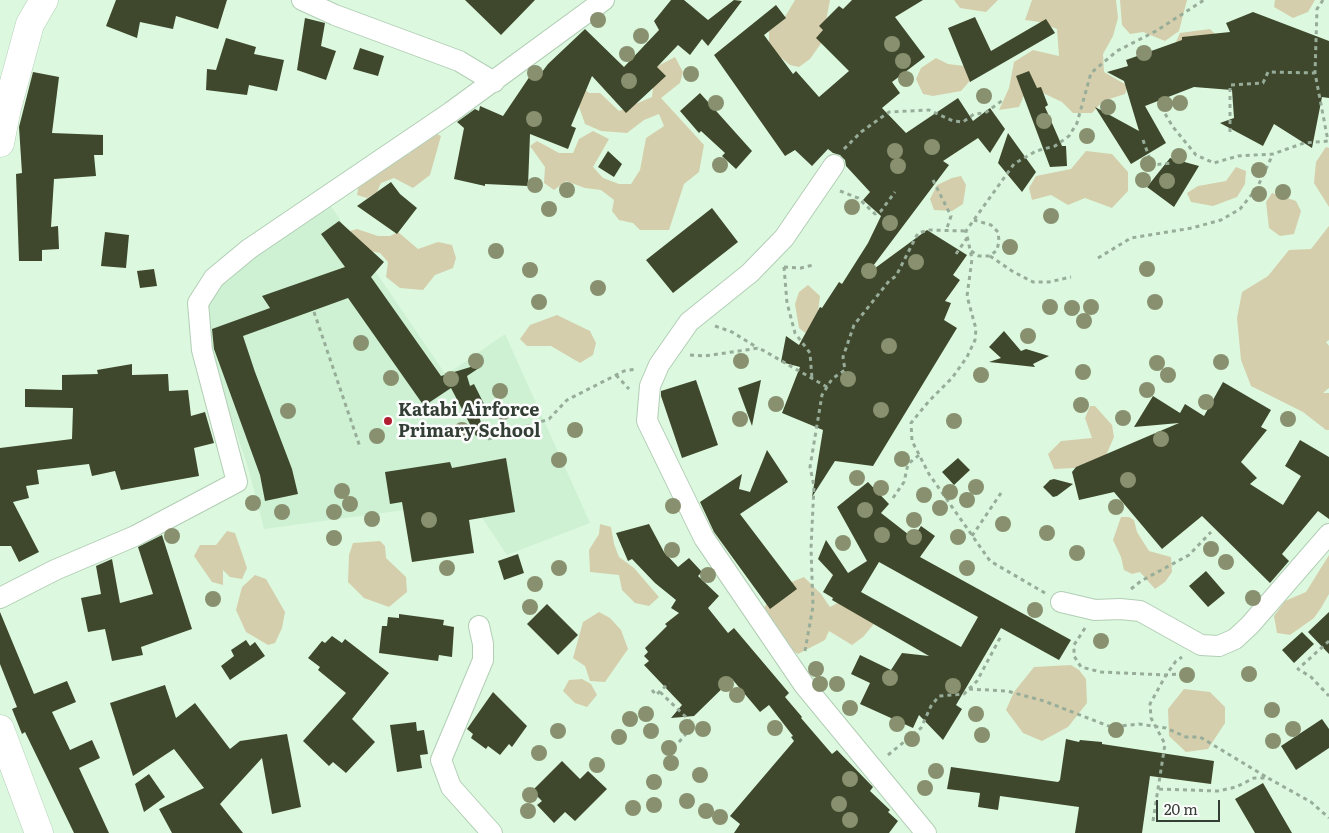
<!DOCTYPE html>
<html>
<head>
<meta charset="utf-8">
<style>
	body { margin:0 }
	#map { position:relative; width:1329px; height:833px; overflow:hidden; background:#dcf9df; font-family:Literata,serif }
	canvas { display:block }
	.scale { position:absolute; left:1156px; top:800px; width:64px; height:22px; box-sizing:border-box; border:2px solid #333e34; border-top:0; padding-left:6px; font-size:15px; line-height:18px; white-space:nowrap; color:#333e34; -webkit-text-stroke:4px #fdfdfd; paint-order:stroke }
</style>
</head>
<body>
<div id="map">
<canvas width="1329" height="833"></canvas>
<div class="scale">20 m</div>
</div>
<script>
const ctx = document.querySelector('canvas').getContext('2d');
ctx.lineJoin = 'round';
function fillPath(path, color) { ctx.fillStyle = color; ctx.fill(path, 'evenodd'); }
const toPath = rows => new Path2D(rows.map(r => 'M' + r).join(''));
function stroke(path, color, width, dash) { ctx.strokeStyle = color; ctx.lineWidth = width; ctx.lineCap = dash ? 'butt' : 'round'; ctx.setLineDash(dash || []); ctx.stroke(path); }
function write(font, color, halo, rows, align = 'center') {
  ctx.font = font + ' Literata,serif'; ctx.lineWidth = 5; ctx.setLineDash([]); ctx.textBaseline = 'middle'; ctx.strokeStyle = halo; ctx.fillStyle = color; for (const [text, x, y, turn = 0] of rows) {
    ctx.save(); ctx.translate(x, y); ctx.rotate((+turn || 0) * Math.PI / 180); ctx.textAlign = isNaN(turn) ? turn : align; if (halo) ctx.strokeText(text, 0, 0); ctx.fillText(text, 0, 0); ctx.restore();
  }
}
fillPath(toPath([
	[328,202,446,375,505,334,590,523,507,555,471,501,264,529,248,467,206,343,205,316,209,298,223,281]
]), '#cdf1d2');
fillPath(toPath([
	[795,0,830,0,822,42,810,59,799,67,790,65,769,48,769,31,783,20],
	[954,0,998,0,986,12,960,8],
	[1032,0,1116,0,1118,18,1113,36,1103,54,1104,72,1128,86,1125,94,1103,101,1092,113,1073,113,1062,102,1028,86,1019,107,999,110,1009,88,1014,62,1033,50,1059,56,1057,29,1040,22,1025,20],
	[1120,0,1187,0,1179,31,1165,41,1143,32,1130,34,1122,25],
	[1275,0,1315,0,1308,12,1293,18,1274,7],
	[1210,29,1219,38,1176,42,1180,33],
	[675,57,683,72,680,83,661,98,704,145,699,172,684,184,669,230,640,230,633,223,619,220,612,211,614,200,601,190,585,188,566,181,554,190,544,183,545,167,530,146,537,141,559,153,573,153,579,139,593,131,609,139,593,167,603,178,619,184,631,184,640,170,646,138,664,126,659,114,644,120,627,133,601,131,585,124,578,104,577,82,589,93,600,93,619,111,652,97,653,89,649,81,658,66],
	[936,58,948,64,981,68,961,91,933,96,923,94,916,79,921,68],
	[435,133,441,136,430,175,413,188,394,178,381,183,377,192,367,198,357,195,362,167,376,159,409,154,428,134],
	[1326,147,1329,148,1329,207,1314,183,1316,162],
	[1086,151,1112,154,1128,172,1128,191,1112,208,1085,198,1068,205,1051,195,1032,200,1029,188,1036,176,1071,169],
	[1236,167,1246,171,1245,184,1237,197,1213,206,1191,202,1187,193,1198,186,1226,181],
	[961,176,966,185,963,204,952,211,934,210,930,199,937,185,952,178],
	[1272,193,1296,201,1301,211,1294,234,1280,236,1269,228,1266,202],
	[1329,226,1329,340,1326,342,1329,346,1329,388,1323,393,1329,393,1329,430,1326,430,1303,412,1251,386,1241,360,1237,318,1242,292,1268,276,1289,250,1311,249],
	[357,229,378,236,390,236,398,232,418,249,438,242,452,245,456,258,453,268,435,275,423,290,400,288,386,277,388,262,380,253,365,250,350,231],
	[808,285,820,296,817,319,809,336,799,328,795,304,799,292],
	[557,315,590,331,596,343,593,355,580,363,551,346,527,346,520,339,530,325],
	[1090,406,1095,406,1112,425,1114,437,1107,453,1098,462,1074,468,1054,469,1048,454,1061,441,1092,438,1085,418],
	[1121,517,1129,517,1134,520,1137,532,1149,551,1171,557,1172,572,1165,582,1155,589,1140,572,1132,574,1124,570,1121,557,1113,540],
	[600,524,611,527,614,544,619,557,634,568,659,597,649,606,635,603,622,590,619,575,590,572,589,550,599,534],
	[227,531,235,533,247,568,242,579,230,577,223,570,223,585,212,582,194,556,200,545,216,545],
	[380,541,385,546,386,558,406,577,407,592,389,607,364,598,348,582,349,555,353,543],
	[1329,555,1329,594,1321,608,1314,618,1290,635,1277,633,1274,616,1285,601,1306,592],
	[255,575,266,579,285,612,282,628,275,643,268,645,246,632,236,610,242,587],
	[804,577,821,594,830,607,841,601,878,619,863,637,852,645,829,631,825,640,798,654,785,645,762,611,777,588],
	[599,612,610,618,621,630,628,649,605,682,590,681,585,666,573,658,583,622],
	[1071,665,1079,670,1086,679,1087,703,1068,727,1042,741,1023,733,1006,710,1014,692,1034,667],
	[582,679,591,684,597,695,587,707,575,703,563,691,569,680],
	[1184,689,1210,692,1225,707,1225,723,1208,749,1186,752,1169,736,1168,709]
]), '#d5ceac');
fillPath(toPath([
	[116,0,227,0,218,29,176,16,173,29,140,22,137,38,106,26],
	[465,0,535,0,501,35],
	[671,0,684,0,708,20,734,0,742,1,708,46,702,39,690,55,678,45,657,67,666,76,626,113,592,76,571,126,576,128,568,149,530,134,528,186,485,184,485,186,454,179,464,128,457,122,475,109,479,111,480,106,503,116,530,76,536,80,548,64,585,29,624,67,659,30,654,21],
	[852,0,923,0,895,17,925,57,892,82,900,93,882,108,906,133,958,98,973,121,990,108,1005,129,990,153,978,138,943,161,949,165,867,274,927,230,967,255,953,275,960,280,945,301,951,303,944,320,957,328,873,466,835,461,812,497,823,430,782,413,800,367,781,362,786,336,799,345,820,307,822,308,839,282,842,284,868,243,881,216,863,200,870,192,846,166,845,160,840,155,833,153,828,149,812,166,795,150,785,156,714,55,776,5,786,18,764,35,793,74,796,71,819,97,849,71,816,38,823,30,819,26,839,6,843,9],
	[1253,12,1329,41,1329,98,1322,97,1312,148,1274,124,1263,146,1220,123,1234,118,1232,90,1194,87,1145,106,1166,143,1131,164,1095,107,1139,131,1124,81,1107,72,1128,66,1126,60,1182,40,1182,37,1230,32,1226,23],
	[975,17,991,51,1046,19,1055,33,970,82,948,28],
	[305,18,325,23,321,46,336,51,326,80,297,70],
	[226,38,256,47,254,54,284,60,277,91,249,85,247,95,206,90,207,69,216,70],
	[360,48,384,56,378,76,353,69],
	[1029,71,1037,88,1041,87,1048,105,1045,107,1062,146,1066,146,1067,166,1050,167,1016,76],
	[33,72,59,77,52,133,103,135,103,155,94,155,96,176,54,179,51,227,58,226,59,249,42,250,42,261,19,261,16,174,22,173,19,127],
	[700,93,752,151,736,169,722,156,725,153,701,131,699,133,680,111],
	[1008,133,1036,172,1022,192,998,163],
	[608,151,622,164,614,177,598,167],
	[1170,158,1199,166,1174,207,1147,187],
	[391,182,400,194,417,208,397,234,357,206],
	[712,208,738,242,673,293,646,260],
	[339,221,384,262,371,277,441,376,477,365,479,368,467,376,470,386,474,384,488,412,479,416,484,433,476,436,451,388,424,406,348,298,243,336,255,372,292,469,298,494,265,501,260,475,214,349,212,329,270,308,262,296,345,267,321,234],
	[105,232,129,235,126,268,101,266],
	[154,269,157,286,140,288,137,271],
	[1004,331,1021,351,1026,349,1049,356,1033,364,1035,367,989,362,1001,358,989,347],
	[132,364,132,375,168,374,169,391,188,390,191,416,205,412,214,443,194,448,199,476,121,490,115,471,92,476,89,464,37,470,39,484,26,486,29,498,13,502,39,552,19,562,11,546,0,546,0,448,72,439,73,408,25,407,25,389,62,390,62,375,98,374,97,370],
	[696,380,718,445,682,458,661,396,661,391],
	[761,380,752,426,738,388],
	[1223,382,1271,410,1261,427,1267,430,1241,462,1257,478,1250,484,1283,505,1301,476,1285,466,1300,440,1329,457,1329,519,1318,511,1282,554,1289,561,1270,583,1202,516,1162,549,1114,492,1079,500,1072,472,1076,467,1179,423,1134,427,1153,396,1180,413,1185,404,1204,416],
	[767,450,788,482,740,514,797,589,770,609,714,532,700,502,742,474,739,489,750,492],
	[506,458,515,512,469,520,474,553,412,562,402,502,390,504,385,472,450,462,452,468],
	[958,458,970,470,954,485,942,472],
	[1054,479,1073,484,1057,496,1053,497,1043,487,1050,480],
	[868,482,889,504,881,513,913,538,921,526,935,536,920,557,1071,640,1059,660,1001,628,956,705,962,709,943,740,919,715,913,728,860,704,870,683,851,674,860,655,891,670,902,653,929,656,832,600,833,598,823,592,833,575,818,559,826,540,848,573,867,561,837,507],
	[879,562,978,617,961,647,861,592],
	[649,524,664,552,678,567,689,558,702,572,698,576,719,596,708,608,728,633,734,628,789,693,785,697,802,717,801,718,832,754,837,750,873,787,870,791,890,810,888,812,898,821,889,833,734,833,740,824,730,816,794,741,791,737,793,736,769,705,760,712,732,679,694,716,671,718,682,705,644,665,649,661,644,656,648,652,645,648,667,626,665,624,679,613,671,608,676,600,655,583,632,559,628,561,616,533],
	[162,535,192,629,141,647,143,655,112,661,105,629,88,632,81,598,101,594,96,566,112,559,120,603,153,594,138,547],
	[518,554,524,573,504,580,498,561],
	[1206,571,1225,593,1208,607,1189,586],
	[547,604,578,635,558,655,527,624],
	[0,612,34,694,67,681,76,702,52,712,70,750,92,740,100,758,79,768,109,833,74,833,25,732,22,734,12,709,17,707,0,664],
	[1329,612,1329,654,1308,632],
	[399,614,444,620,443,625,454,627,452,657,439,655,438,661,379,653,382,626,387,626,388,617,399,618],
	[1302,632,1314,644,1294,663,1282,650],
	[332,636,342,643,345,639,389,673,352,719,375,742,346,773,333,762,329,766,303,741,346,693,318,670,320,667,308,658,322,641,325,643],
	[246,640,250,646,255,642,265,656,230,680,221,666,234,656,231,650],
	[165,685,176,718,195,703,230,749,240,741,287,734,301,807,272,814,262,758,220,804,243,833,172,833,159,809,204,788,174,749,133,776,110,703],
	[493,692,527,726,512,747,509,744,500,755,488,746,486,749,471,738,473,734,467,729],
	[1322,719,1329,729,1329,748,1296,770,1281,746],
	[416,722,417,731,424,730,428,754,420,755,422,768,397,772,390,725],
	[1066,739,1079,742,1080,740,1102,742,1102,744,1214,761,1211,784,1150,776,1142,833,1075,833,1079,807,1000,796,998,810,978,807,980,793,947,789,951,767,1058,782,1060,780],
	[562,761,580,779,588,771,607,789,575,821,565,812,554,823,537,805,542,801,532,791],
	[149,774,165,797,144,812,135,784],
	[1263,783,1292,833,1255,833,1235,799]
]), '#3f482c');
const street = toPath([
	[302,0,335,15,459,61,494,82],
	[834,165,784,238,750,273,689,322,659,365,650,386,647,421,704,538,804,685,926,833],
	[0,598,55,570,135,536,237,482,202,350,198,303,214,278,249,249,451,112,604,0],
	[1061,602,1095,610,1120,609,1140,611,1201,645,1219,646,1235,639,1250,625,1329,534],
	[479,626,483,644,483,660,441,760,451,787,492,833]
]);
const secondary = toPath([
	[0,143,7,108,30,24,44,0],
	[0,729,39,833]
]);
stroke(street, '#b2ceb5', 22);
stroke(secondary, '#b2ceb5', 29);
stroke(toPath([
	[1323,0,1317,9,1315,73,1328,141],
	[1161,107,1173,127,1196,155,1214,163,1238,156,1273,154,1304,143,1329,141],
	[1230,132,1230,85,1263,83,1268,72,1315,73],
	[1143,140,1152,165,1173,163],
	[844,149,861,132,889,112,929,110,953,121,963,122,974,114,985,113,1003,100],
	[933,180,951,216,946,231],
	[840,191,858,198,875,214,881,211,895,192],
	[971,251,979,256,990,256,997,250,999,241,998,232,991,225,974,220],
	[956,254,967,238],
	[990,256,1012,271,1033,282,1049,282,1071,277],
	[1098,258,1131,238,1192,228,1221,220,1240,209,1257,188,1273,154],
	[784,267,787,303,795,333,810,353,812,379],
	[784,267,801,268,813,265],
	[314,312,360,447],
	[715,326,732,332,758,348],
	[690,355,705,356,759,348,827,387],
	[616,375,629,389],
	[488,439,549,419,567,400,624,371,636,369],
	[893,498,904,482,908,464,919,455],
	[972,536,1001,493],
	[1131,589,1141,581,1189,555,1211,532],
	[1045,593,990,561,929,474,912,441,911,423,929,401,952,378,967,357,975,340,976,329,967,296,972,259,966,231,1014,164,1036,151,1055,146,1069,136,1077,123,1091,73,1117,51,1156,31,1204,0],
	[1085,628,1074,645,1074,656,1081,667,1101,672,1166,675,1180,674],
	[1329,641,1298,669,1311,677,1329,696],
	[805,651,813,606,811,548,814,486,810,467,822,395,832,379,845,370,843,357,854,325,889,281,896,276,918,233,930,230,966,231],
	[969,689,1007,691,1044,701,1111,727,1139,724,1166,728,1186,737,1200,737,1268,778],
	[652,690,656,695,669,683],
	[660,692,690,721,692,727,679,742],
	[888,755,921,728,931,706,939,696,964,694,977,681,1001,636],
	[1159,789,1218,791,1236,787,1254,778,1268,778,1311,802,1329,818],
	[1153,821,1165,744,1151,718,1150,704,1166,675,1176,661,1182,657]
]), '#97ad99', 3, [4, 4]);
stroke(street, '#fff', 20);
stroke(secondary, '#fff', 28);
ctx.fillStyle = '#88906f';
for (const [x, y] of [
	[598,20],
	[641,36],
	[892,44],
	[1144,53],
	[627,54],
	[903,61],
	[535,73],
	[691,74],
	[906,79],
	[629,81],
	[984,96],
	[716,103],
	[1180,103],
	[1165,104],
	[1108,107],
	[534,119],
	[1044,121],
	[1087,136],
	[932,147],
	[895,151],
	[1179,156],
	[1148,164],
	[720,165],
	[898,166],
	[1259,170],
	[1143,180],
	[1167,181],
	[535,185],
	[567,190],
	[1283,192],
	[1259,194],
	[852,207],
	[549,209],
	[1051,216],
	[890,223],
	[1010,247],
	[496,251],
	[916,262],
	[1147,269],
	[530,270],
	[869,271],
	[598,288],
	[539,302],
	[1155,302],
	[1050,307],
	[1091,307],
	[1072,308],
	[1084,321],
	[1028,336],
	[361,343],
	[889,346],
	[476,361],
	[741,361],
	[1221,362],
	[1157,363],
	[1083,372],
	[981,375],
	[1168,375],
	[391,378],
	[451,379],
	[848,379],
	[1147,390],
	[500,391],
	[1206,402],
	[776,404],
	[1081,405],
	[881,410],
	[288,411],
	[503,412],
	[1123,418],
	[740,419],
	[1288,419],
	[954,421],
	[462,430],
	[575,430],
	[377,436],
	[1161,439],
	[902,459],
	[559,460],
	[857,478],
	[1128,480],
	[976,487],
	[881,488],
	[342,491],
	[950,492],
	[924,495],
	[967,500],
	[253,503],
	[350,504],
	[673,506],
	[1116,507],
	[940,508],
	[865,510],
	[282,512],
	[334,512],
	[372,519],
	[429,520],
	[914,520],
	[1003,524],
	[1047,533],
	[882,535],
	[172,536],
	[914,537],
	[958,537],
	[334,538],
	[843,543],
	[1211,549],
	[672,550],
	[1077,553],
	[1226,562],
	[447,568],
	[559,568],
	[967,568],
	[708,575],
	[535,584],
	[1253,598],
	[213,599],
	[530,607],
	[1035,610],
	[1101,641],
	[816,669],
	[1249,674],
	[1187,675],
	[890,678],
	[726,684],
	[820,684],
	[837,684],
	[953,686],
	[737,695],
	[850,708],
	[1272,710],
	[646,714],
	[976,714],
	[630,719],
	[897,724],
	[687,727],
	[775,728],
	[703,729],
	[1293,729],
	[1116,730],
	[558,731],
	[651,731],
	[982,735],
	[619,737],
	[912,739],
	[1273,741],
	[669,748],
	[539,753],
	[671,763],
	[597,765],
	[936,771],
	[700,775],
	[850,779],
	[654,782],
	[925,788],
	[530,795],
	[687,801],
	[839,804],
	[654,805],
	[633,808],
	[528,811],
	[706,811],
	[720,817],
	[850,820]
]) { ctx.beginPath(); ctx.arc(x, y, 8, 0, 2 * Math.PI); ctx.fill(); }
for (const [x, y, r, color] of [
	[388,421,5,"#b11e30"]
]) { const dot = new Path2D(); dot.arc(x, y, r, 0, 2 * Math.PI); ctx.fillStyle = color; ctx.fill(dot); stroke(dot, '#fdfdfd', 2); }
write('bold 18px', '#333e34', '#fdfdfd', [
	["Katabi Airforce",398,411],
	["Primary School",398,432]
], 'left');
</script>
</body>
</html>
